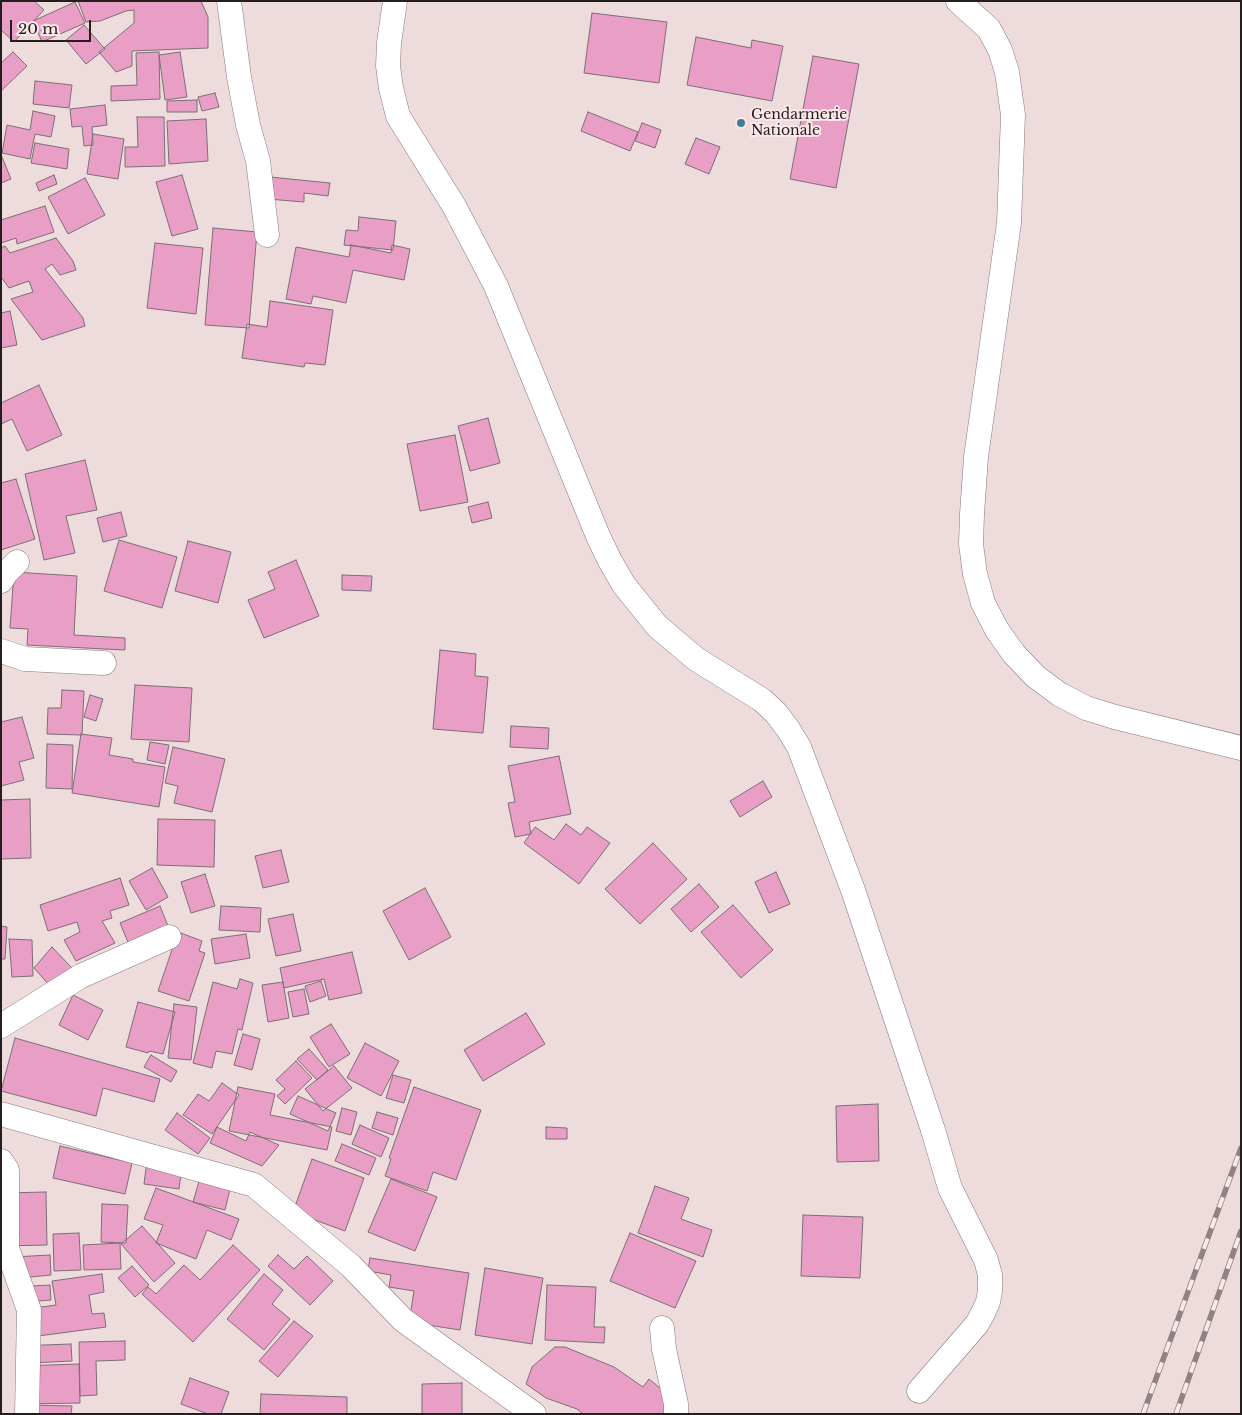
<!DOCTYPE html>
<html>
<head>
<meta charset="utf-8">
<style>
	body { margin:0 }
	#map { position:relative; width:1242px; height:1415px; overflow:hidden; background:#eedbdb; font-family:"Libre Baskerville",serif }
	canvas { display:block }
	.frame { position:absolute; inset:0; border:2px solid #251e1f; pointer-events:none }
	.scale { position:absolute; left:10px; top:20px; width:81px; height:22px; box-sizing:border-box; border:2px solid #251e1f; border-top:0; padding-left:6px; font-size:15px; line-height:18px; white-space:nowrap; color:#251e1f; -webkit-text-stroke:4px #fce8e8; paint-order:stroke }
</style>
</head>
<body>
<div id="map">
<canvas width="1242" height="1415"></canvas>
<div class="frame"></div>
<div class="scale">20 m</div>
</div>
<script>
const ctx = document.querySelector('canvas').getContext('2d');
ctx.lineJoin = 'round';
function fillPath(path, color) { ctx.fillStyle = color; ctx.fill(path, 'evenodd'); }
const toPath = rows => new Path2D(rows.map(r => 'M' + r).join(''));
function stroke(path, color, width, dash) { ctx.strokeStyle = color; ctx.lineWidth = width; ctx.lineCap = dash ? 'butt' : 'round'; ctx.setLineDash(dash || []); ctx.stroke(path); }
function write(font, color, halo, rows, align = 'center') {
  ctx.font = font + ' "Libre Baskerville",serif'; ctx.lineWidth = 4; ctx.setLineDash([]); ctx.textBaseline = 'middle'; ctx.strokeStyle = halo; ctx.fillStyle = color; for (const [text, x, y, turn = 0] of rows) {
    ctx.save(); ctx.translate(x, y); ctx.rotate((+turn || 0) * Math.PI / 180); ctx.textAlign = isNaN(turn) ? turn : align; if (halo) ctx.strokeText(text, 0, 0); ctx.fillText(text, 0, 0); ctx.restore();
  }
}
const building = toPath([
	[1,1,34,1,44,10,14,42,1,30,1,1],
	[78,1,201,1,208,17,208,48,132,51,132,66,116,72,99,52,134,23,134,10,126,11,100,21,86,22,78,1],
	[75,2,85,23,42,42,33,21,75,2],
	[592,13,667,22,659,83,584,73,592,13],
	[84,25,105,49,86,64,66,40,84,25],
	[696,37,751,48,752,40,783,46,772,101,687,85,696,37],
	[13,52,27,66,1,91,1,63,13,52],
	[159,52,160,99,111,101,111,86,137,85,136,53,159,52],
	[180,52,187,97,165,100,159,55,180,52],
	[813,56,859,64,836,188,790,179,813,56],
	[35,81,72,85,69,108,33,104,35,81],
	[215,93,219,107,202,111,198,97,215,93],
	[197,100,197,112,167,112,167,101,197,100],
	[105,105,107,125,92,127,93,145,84,146,82,126,72,127,70,109,105,105],
	[33,111,55,116,51,137,35,134,30,159,2,153,7,125,30,130,33,111],
	[588,112,638,132,630,151,581,131,588,112],
	[137,117,164,117,165,166,125,167,125,147,138,147,137,117],
	[206,119,208,161,169,164,167,121,206,119],
	[642,123,661,130,655,148,635,141,642,123],
	[93,134,124,139,118,179,87,174,93,134],
	[696,138,720,147,709,174,685,164,696,138],
	[35,143,69,149,67,169,31,163,35,143],
	[2,157,11,179,1,183,1,157,2,157],
	[54,175,57,184,39,191,36,183,54,175],
	[182,175,198,229,172,236,156,182,182,175],
	[270,177,330,183,328,196,304,193,304,202,268,199,270,177],
	[85,178,105,215,68,234,48,197,85,178],
	[45,206,54,232,17,244,16,238,1,243,1,220,45,206],
	[359,217,396,221,393,250,344,245,346,230,358,231,359,217],
	[213,228,257,232,249,328,205,325,213,228],
	[56,238,73,261,76,270,60,275,52,264,45,269,83,318,85,326,42,340,11,299,33,292,29,281,9,288,1,277,1,248,5,246,10,253,56,238],
	[155,243,203,248,196,314,147,308,155,243],
	[351,245,391,253,392,245,410,249,404,280,353,270,346,303,313,296,311,304,286,299,296,247,349,257,351,245],
	[270,301,333,310,325,365,305,363,304,367,242,358,247,324,267,327,270,301],
	[10,311,17,345,1,348,1,313,10,311],
	[39,385,62,435,27,451,12,419,1,424,1,403,39,385],
	[488,418,500,463,470,471,458,426,488,418],
	[455,435,468,502,420,511,407,444,455,435],
	[85,460,97,510,66,516,75,553,44,560,25,474,85,460],
	[16,479,35,539,1,550,1,483,16,479],
	[488,502,492,518,472,523,468,507,488,502],
	[121,512,127,536,103,542,97,518,121,512],
	[119,540,177,557,162,608,104,591,119,540],
	[188,541,231,552,218,603,175,591,188,541],
	[296,560,319,616,264,638,248,600,275,589,268,572,296,560],
	[14,572,77,576,74,635,125,638,125,650,27,645,28,629,10,628,14,572],
	[342,575,372,576,371,591,342,590,342,575],
	[440,650,476,654,475,676,488,677,483,733,433,729,440,650],
	[135,685,192,688,189,742,131,739,135,685],
	[62,690,84,691,82,735,47,734,48,708,61,708,62,690],
	[90,695,103,699,96,721,84,717,90,695],
	[22,717,34,758,19,762,24,780,1,786,1,722,22,717],
	[511,726,549,728,548,749,510,747,511,726],
	[81,734,112,738,109,755,133,759,133,762,165,767,159,807,72,793,81,734],
	[150,742,169,745,165,764,147,760,150,742],
	[47,744,73,745,72,789,46,788,47,744],
	[173,747,225,759,212,812,174,803,178,786,165,783,173,747],
	[559,756,571,814,529,822,531,834,515,837,508,803,515,802,508,766,559,756],
	[763,781,772,797,740,817,730,801,763,781],
	[30,799,31,858,1,859,1,800,30,799],
	[158,819,215,820,214,867,157,865,158,819],
	[566,824,581,835,587,827,610,843,579,884,524,843,535,827,554,840,566,824],
	[653,843,687,879,640,924,605,889,653,843],
	[281,850,289,882,263,888,255,856,281,850],
	[152,868,168,897,146,910,129,881,152,868],
	[776,872,790,904,769,913,755,882,776,872],
	[205,874,215,906,191,913,181,882,205,874],
	[120,878,129,905,110,911,112,918,102,921,115,943,76,961,64,940,80,932,77,922,48,931,40,905,120,878],
	[699,884,719,907,691,932,671,909,699,884],
	[425,888,451,937,409,960,383,911,425,888],
	[733,905,773,950,741,978,701,932,733,905],
	[160,906,170,931,130,947,120,923,160,906],
	[221,906,261,908,260,932,219,930,221,906],
	[293,914,301,951,276,956,268,919,293,914],
	[1,926,7,927,5,959,1,959,1,926],
	[178,932,202,941,199,951,205,953,189,1001,158,991,178,932],
	[246,934,250,958,215,964,211,939,246,934],
	[9,939,32,940,33,976,12,977,9,939],
	[52,947,72,968,51,987,34,968,52,947],
	[352,952,362,993,329,1000,324,979,284,988,280,968,352,952],
	[240,979,253,983,242,1030,238,1029,232,1054,216,1051,212,1068,193,1063,213,982,237,989,240,979],
	[321,981,326,996,310,1002,305,986,321,981],
	[283,982,289,1018,268,1022,262,985,283,982],
	[304,989,309,1014,293,1017,288,992,304,989],
	[73,995,103,1010,88,1040,59,1025,73,995],
	[138,1002,175,1012,163,1054,149,1051,148,1053,126,1047,138,1002],
	[174,1004,197,1007,191,1060,168,1058,174,1004],
	[526,1013,545,1044,483,1081,464,1050,526,1013],
	[331,1024,350,1054,329,1067,310,1037,331,1024],
	[243,1034,260,1039,252,1070,234,1065,243,1034],
	[15,1038,160,1079,154,1102,103,1088,96,1116,1,1091,15,1038],
	[365,1043,399,1061,381,1096,347,1078,365,1043],
	[309,1049,328,1070,317,1080,297,1059,309,1049],
	[151,1055,177,1071,171,1082,144,1067,151,1055],
	[296,1061,312,1078,285,1104,277,1096,285,1089,276,1080,296,1061],
	[334,1066,352,1088,323,1111,305,1089,334,1066],
	[393,1075,411,1080,404,1103,386,1098,393,1075],
	[222,1083,239,1095,212,1134,183,1115,198,1094,209,1101,222,1083],
	[238,1087,275,1094,270,1115,332,1127,327,1150,229,1131,238,1087],
	[414,1087,481,1110,456,1180,433,1172,427,1191,385,1176,391,1159,389,1158,414,1087],
	[298,1096,336,1113,328,1131,290,1114,298,1096],
	[878,1104,879,1161,837,1162,836,1106,878,1104],
	[342,1108,357,1112,351,1135,336,1131,342,1108],
	[377,1112,398,1118,393,1135,372,1128,377,1112],
	[177,1113,210,1138,198,1154,165,1130,177,1113],
	[360,1125,389,1138,381,1157,352,1144,360,1125],
	[217,1127,246,1141,250,1132,279,1145,262,1166,210,1143,217,1127],
	[546,1127,567,1128,567,1139,546,1139,546,1127],
	[342,1144,376,1158,369,1175,335,1161,342,1144],
	[60,1146,132,1163,125,1194,53,1178,60,1146],
	[312,1159,364,1178,345,1231,293,1212,312,1159],
	[147,1161,182,1166,179,1189,144,1184,147,1161],
	[200,1178,231,1185,225,1210,193,1202,200,1178],
	[391,1179,437,1197,415,1251,368,1232,391,1179],
	[655,1186,689,1198,681,1219,712,1230,703,1257,638,1233,655,1186],
	[156,1188,239,1219,231,1240,207,1230,196,1259,156,1243,163,1225,144,1219,156,1188],
	[46,1192,47,1245,3,1246,2,1193,46,1192],
	[102,1204,128,1205,126,1243,101,1242,102,1204],
	[803,1215,863,1217,860,1278,801,1276,803,1215],
	[142,1226,175,1263,154,1282,121,1244,142,1226],
	[79,1233,81,1270,54,1271,53,1234,79,1233],
	[630,1233,696,1261,675,1308,610,1281,630,1233],
	[120,1243,121,1269,84,1270,83,1245,120,1243],
	[233,1245,260,1270,193,1342,142,1294,148,1287,156,1294,184,1265,200,1280,233,1245],
	[50,1255,51,1275,30,1277,31,1286,50,1285,51,1300,15,1303,13,1257,50,1255],
	[278,1255,294,1269,307,1256,333,1281,310,1305,268,1266,278,1255],
	[370,1258,469,1273,460,1330,409,1322,414,1291,389,1287,391,1275,368,1271,370,1258],
	[132,1266,149,1285,135,1297,118,1278,132,1266],
	[485,1268,543,1278,532,1344,475,1335,485,1268],
	[102,1274,104,1292,89,1295,92,1314,104,1313,106,1327,23,1338,19,1310,56,1305,52,1281,102,1274],
	[264,1274,283,1290,272,1304,290,1319,264,1350,227,1319,264,1274],
	[547,1285,596,1287,594,1327,605,1327,604,1343,545,1340,547,1285],
	[294,1321,313,1336,278,1377,259,1361,294,1321],
	[125,1341,125,1360,96,1361,97,1395,80,1396,79,1342,125,1341],
	[71,1344,72,1361,31,1363,17,1346,71,1344],
	[555,1347,565,1347,614,1367,643,1387,649,1379,671,1397,667,1414,583,1414,577,1409,546,1398,526,1384,532,1367,555,1347],
	[79,1364,80,1403,20,1404,19,1366,79,1364],
	[190,1378,229,1392,221,1414,208,1414,181,1404,190,1378],
	[462,1383,462,1414,422,1414,422,1384,462,1383],
	[261,1394,347,1397,347,1414,260,1414,261,1394],
	[29,1405,72,1406,71,1414,29,1414,29,1405]
]);
fillPath(building, '#e99ec6');
stroke(building, '#7d6e75', 1);
const minor = toPath([
	[229,1,239,77,248,125,258,161,267,235],
	[395,1,389,43,388,66,391,88,398,116,454,206,496,286,598,536,610,561,624,585,657,626,696,659,762,700,776,713,788,729,799,747,853,890,933,1130,950,1188,986,1260,990,1275,990,1291,988,1302,983,1313,977,1324,919,1391],
	[958,1,989,29,1000,50,1007,72,1013,115,1009,223,976,457,972,514,971,544,975,574,983,603,997,630,1014,654,1035,676,1059,694,1086,708,1115,717,1241,748],
	[1,581,6,573,17,562],
	[1,651,25,659,104,663],
	[1,1026,81,976,169,937],
	[1,1114,254,1185,351,1266,403,1320,534,1414],
	[1,1161,7,1170,7,1248,29,1310,27,1414],
	[662,1328,664,1349,676,1404,676,1414]
]);
stroke(minor, '#897878', 25);
stroke(minor, '#fff', 24);
const rail = toPath([
	[1143,1414,1241,1148],
	[1176,1414,1241,1231]
]);
stroke(rail, '#8f8282', 5.5);
stroke(rail, '#fce8e8', 4, [11]);
for (const [x, y, r, color] of [
	[741,123,5,"#417d95"]
]) { const dot = new Path2D(); dot.arc(x, y, r, 0, 2 * Math.PI); ctx.fillStyle = color; ctx.fill(dot); stroke(dot, '#fce8e8', 2); }
write('14px', '#251e1f', '#fce8e8', [
	["Gendarmerie",751,115],
	["Nationale",751,131]
], 'left');
</script>
</body>
</html>
